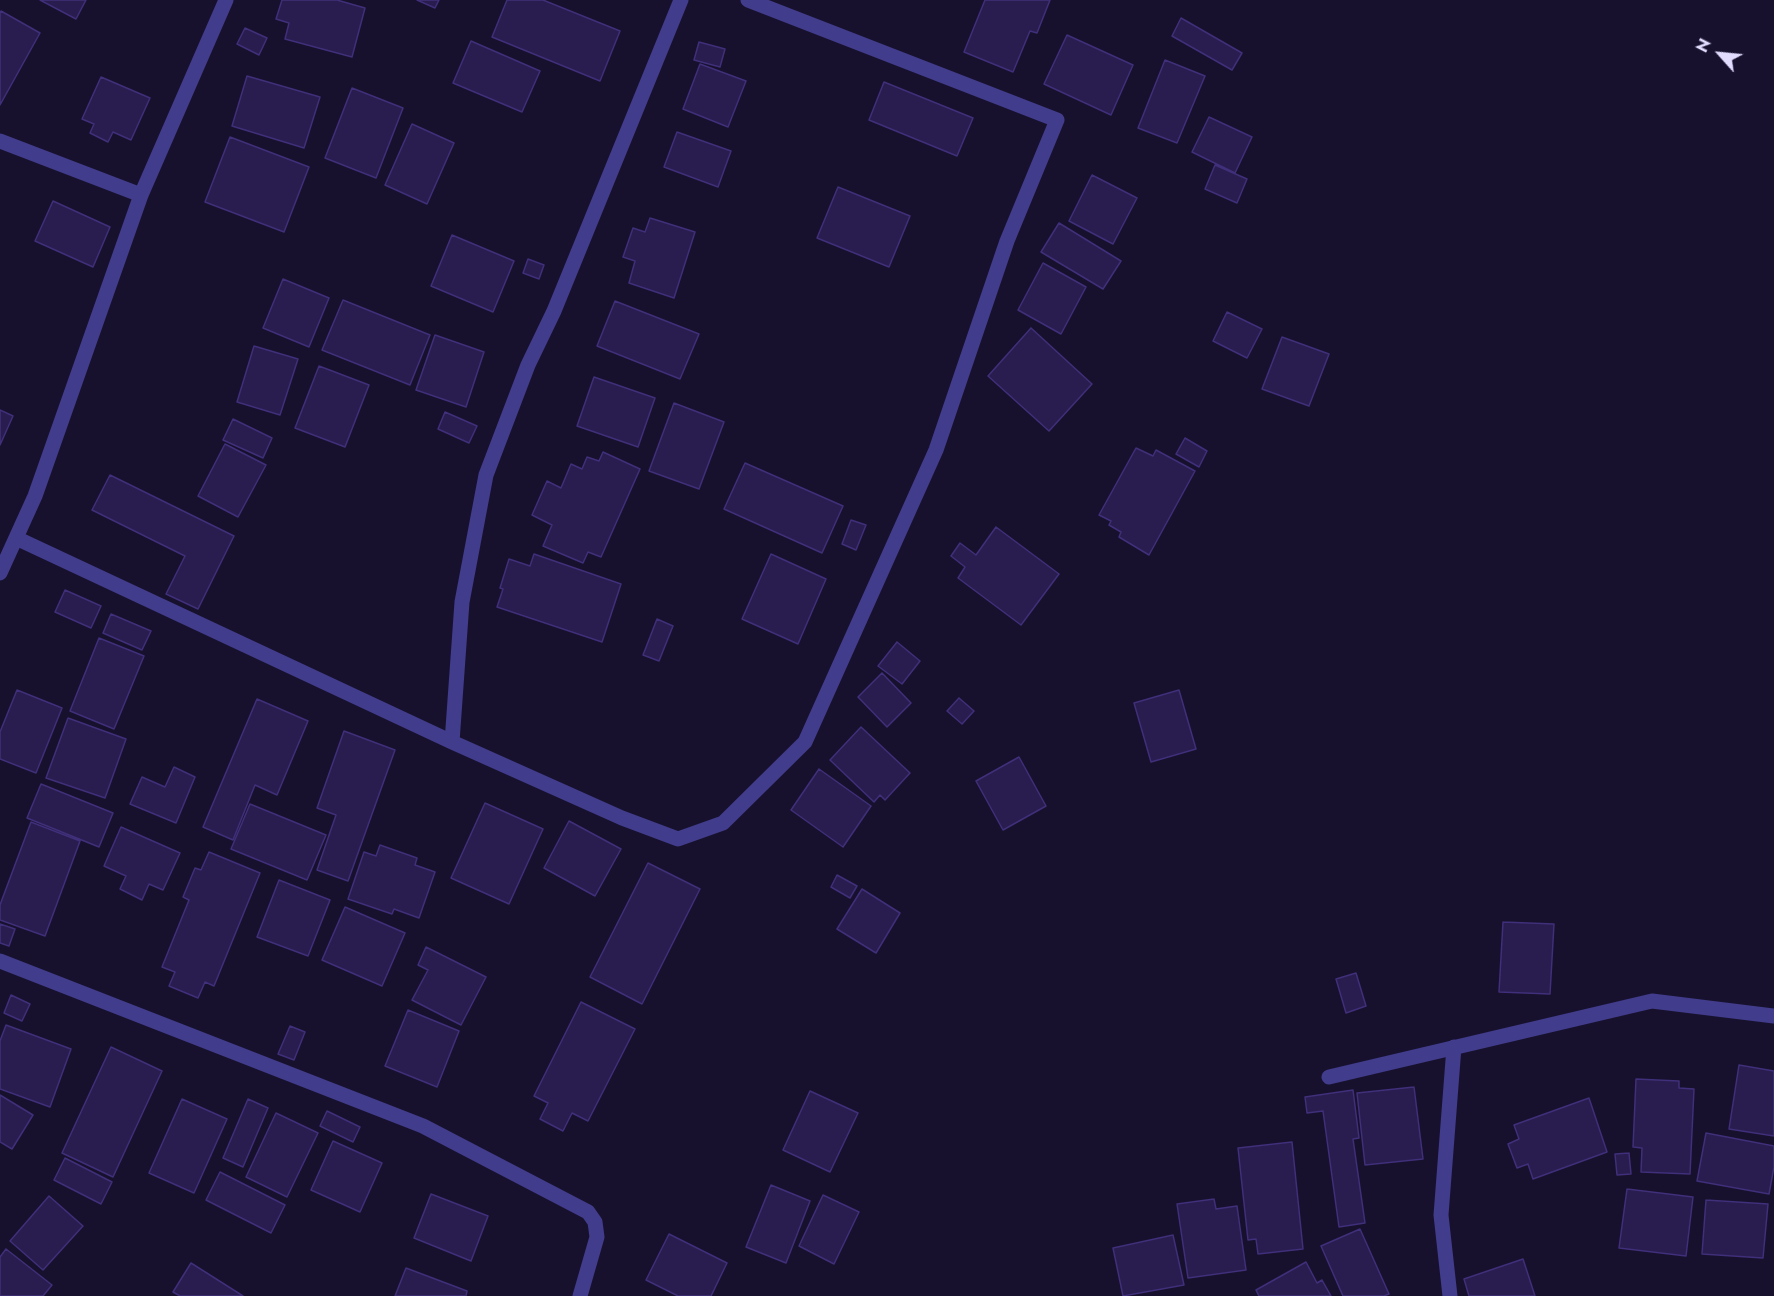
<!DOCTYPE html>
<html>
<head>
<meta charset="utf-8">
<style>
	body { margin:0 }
	#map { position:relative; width:1774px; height:1296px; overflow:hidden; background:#17112d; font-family:Jost,sans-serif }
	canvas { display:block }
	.north { position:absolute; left:1690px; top:24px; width:60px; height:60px; -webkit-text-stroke:4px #17112d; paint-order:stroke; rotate:297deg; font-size:16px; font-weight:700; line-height:24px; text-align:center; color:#e2ddff }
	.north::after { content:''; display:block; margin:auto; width:21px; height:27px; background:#e2ddff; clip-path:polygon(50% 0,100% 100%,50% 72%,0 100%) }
</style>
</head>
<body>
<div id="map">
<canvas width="1774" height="1296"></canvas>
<div class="north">N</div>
</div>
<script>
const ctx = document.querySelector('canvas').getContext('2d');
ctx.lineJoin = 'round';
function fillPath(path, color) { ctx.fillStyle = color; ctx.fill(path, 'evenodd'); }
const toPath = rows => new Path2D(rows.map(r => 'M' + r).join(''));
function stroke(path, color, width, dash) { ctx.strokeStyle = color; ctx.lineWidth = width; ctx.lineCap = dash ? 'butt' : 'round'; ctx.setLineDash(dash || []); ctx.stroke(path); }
const building = toPath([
	[40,0,86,0,76,19,40,0],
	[282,0,337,0,365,8,352,57,285,39,289,23,276,19,282,0],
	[417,0,439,0,435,8,417,0],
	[507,0,543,0,620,31,600,81,492,37,507,0],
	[985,0,1050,0,1037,33,1030,31,1013,72,964,52,985,0],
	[1,11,40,33,0,105,0,13,1,11],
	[1181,18,1242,53,1232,70,1172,36,1181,18],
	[245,28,267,38,259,55,237,44,245,28],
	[1067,35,1133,65,1111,115,1044,84,1067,35],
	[471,41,540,71,522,112,453,83,471,41],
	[699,42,725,49,720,67,694,60,699,42],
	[1165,60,1205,76,1177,143,1138,128,1165,60],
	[700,64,746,81,728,127,683,109,700,64],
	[247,76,320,97,304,148,232,126,247,76],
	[101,77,150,98,131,140,113,132,108,142,90,133,94,124,82,119,101,77],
	[884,82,973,118,957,156,869,120,884,82],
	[352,88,403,108,376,178,325,158,352,88],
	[1209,117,1252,137,1235,173,1192,152,1209,117],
	[412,124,454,143,427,204,385,185,412,124],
	[677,132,731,151,718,187,664,167,677,132],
	[230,137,309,167,284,232,205,202,230,137],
	[1215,165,1247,179,1237,203,1205,189,1215,165],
	[1092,175,1137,198,1113,244,1069,221,1092,175],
	[838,187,910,216,889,267,817,238,838,187],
	[53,201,110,227,93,267,35,241,53,201],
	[650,218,695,232,674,298,629,283,635,261,623,257,633,228,645,232,650,218],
	[1059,223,1121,261,1103,289,1041,252,1059,223],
	[452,235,514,261,493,312,431,286,452,235],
	[528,259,544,265,539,279,523,273,528,259],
	[1043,263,1086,287,1061,334,1018,310,1043,263],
	[283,279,329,298,309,347,263,328,283,279],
	[343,300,430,335,410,385,322,350,343,300],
	[615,301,699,334,680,379,597,346,615,301],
	[1227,312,1262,329,1247,358,1213,341,1227,312],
	[1031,328,1092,384,1049,431,988,376,1031,328],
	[435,335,484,352,466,407,416,390,435,335],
	[1282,337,1329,354,1309,406,1262,389,1282,337],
	[254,346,298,359,280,415,237,402,254,346],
	[319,366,369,385,345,447,295,428,319,366],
	[594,377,655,398,638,447,577,426,594,377],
	[674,403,724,422,699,489,649,471,674,403],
	[0,410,13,416,0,445,0,410],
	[445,412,477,426,469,443,438,429,445,412],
	[233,419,272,438,263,458,223,440,233,419],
	[1185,438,1207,451,1199,467,1176,454,1185,438],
	[225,444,266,465,238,517,198,496,225,444],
	[1136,448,1153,456,1156,450,1195,471,1149,555,1119,537,1121,532,1109,525,1111,521,1099,515,1136,448],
	[603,452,640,469,601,557,588,552,583,563,543,546,552,525,532,515,547,481,561,488,571,464,582,469,587,457,599,461,603,452],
	[745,463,843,506,822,553,724,509,745,463],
	[110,475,234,536,198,609,166,594,185,556,92,510,110,475],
	[851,520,866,525,856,550,842,544,851,520],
	[996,527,1059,574,1021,625,958,578,965,567,951,556,960,543,976,555,996,527],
	[534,554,621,584,602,642,497,607,503,589,500,588,509,559,530,566,534,554],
	[771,554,826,579,798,644,742,619,771,554],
	[65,590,101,606,91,628,55,612,65,590],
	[111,614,151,631,142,650,103,633,111,614],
	[657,619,673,626,659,661,643,655,657,619],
	[99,638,144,656,114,729,70,711,99,638],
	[897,642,920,661,902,684,878,666,897,642],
	[882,673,911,703,887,727,858,697,882,673],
	[17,690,62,708,36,773,0,759,0,732,17,690],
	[1179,690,1196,749,1151,762,1134,703,1179,690],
	[959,698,974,711,962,724,947,711,959,698],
	[257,699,308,721,277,795,255,785,233,840,203,827,257,699],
	[68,718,126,739,105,798,46,778,68,718],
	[861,727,910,773,885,800,880,795,874,802,830,760,861,727],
	[344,731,395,750,348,881,317,870,336,815,317,808,344,731],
	[1019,757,1046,806,1003,830,976,781,1019,757],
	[174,767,195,777,176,823,130,804,142,777,165,787,174,767],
	[819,769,871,806,843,847,791,810,819,769],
	[41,784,113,813,99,847,27,818,41,784],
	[485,803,543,829,509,904,451,878,485,803],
	[250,804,326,835,307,880,231,849,250,804],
	[569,821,621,849,595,896,544,868,569,821],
	[31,822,80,841,45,936,0,920,0,905,31,822],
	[121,827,180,853,163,890,149,884,142,900,120,889,126,876,104,866,121,827],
	[380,845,417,858,415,865,435,872,419,918,394,909,392,914,348,899,364,852,376,856,380,845],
	[209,852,260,873,214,986,205,982,198,998,169,986,175,972,162,967,189,900,183,897,195,868,201,870,209,852],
	[648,863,700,889,642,1004,590,977,648,863],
	[837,875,857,886,850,898,831,887,837,875],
	[279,880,330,900,308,956,257,937,279,880],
	[862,889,900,913,876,953,837,929,862,889],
	[345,907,405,933,382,986,322,960,345,907],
	[1503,922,1554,924,1550,994,1499,992,1503,922],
	[0,924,15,929,9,946,0,943,0,924],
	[426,947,486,977,461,1025,412,1000,428,970,418,965,426,947],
	[1356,973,1366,1006,1346,1013,1336,979,1356,973],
	[11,995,30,1004,22,1021,4,1013,11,995],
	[581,1002,635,1029,588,1121,572,1113,563,1131,540,1119,548,1103,534,1096,581,1002],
	[408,1010,459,1031,437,1087,385,1066,408,1010],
	[6,1025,71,1049,50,1107,0,1089,0,1041,6,1025],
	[290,1026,305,1032,294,1060,278,1054,290,1026],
	[111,1047,162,1071,113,1177,62,1153,111,1047],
	[1739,1065,1774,1071,1774,1136,1729,1129,1739,1065],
	[1636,1079,1679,1081,1679,1088,1694,1089,1690,1174,1641,1172,1642,1148,1633,1147,1636,1079],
	[1414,1087,1423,1159,1365,1165,1357,1093,1414,1087],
	[1353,1090,1359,1138,1353,1139,1365,1223,1339,1227,1323,1111,1307,1113,1305,1097,1353,1090],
	[810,1091,858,1113,830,1172,783,1150,810,1091],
	[0,1095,33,1115,12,1149,0,1142,0,1095],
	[1589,1098,1607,1152,1533,1179,1528,1164,1517,1168,1508,1144,1519,1139,1514,1125,1589,1098],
	[182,1099,227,1119,194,1193,149,1173,182,1099],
	[248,1099,268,1108,243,1167,223,1158,248,1099],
	[327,1111,360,1127,353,1142,320,1126,327,1111],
	[276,1113,318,1133,287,1197,246,1177,276,1113],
	[1706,1133,1774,1146,1774,1167,1769,1194,1697,1181,1706,1133],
	[333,1141,382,1163,360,1212,311,1190,333,1141],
	[1292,1142,1303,1249,1258,1254,1256,1239,1248,1240,1238,1148,1292,1142],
	[1629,1153,1631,1174,1617,1175,1615,1154,1629,1153],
	[65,1158,112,1182,101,1204,54,1180,65,1158],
	[220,1172,285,1205,271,1233,206,1200,220,1172],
	[771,1185,810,1201,786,1263,746,1247,771,1185],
	[1627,1189,1693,1197,1686,1256,1619,1248,1627,1189],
	[431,1194,488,1216,471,1261,414,1238,431,1194],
	[823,1195,859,1212,834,1264,799,1246,823,1195],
	[49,1196,83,1226,43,1270,10,1241,49,1196],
	[1214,1199,1216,1209,1237,1206,1246,1270,1188,1278,1177,1204,1214,1199],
	[1706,1200,1768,1204,1763,1258,1702,1254,1706,1200],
	[1360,1229,1389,1294,1384,1296,1343,1296,1321,1246,1360,1229],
	[669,1234,727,1263,711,1296,678,1296,646,1280,669,1234],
	[1173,1235,1184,1285,1123,1296,1113,1248,1173,1235],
	[6,1249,52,1285,43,1296,0,1296,0,1257,6,1249],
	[1523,1259,1535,1296,1469,1296,1464,1279,1523,1259],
	[1306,1262,1317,1283,1322,1280,1331,1296,1259,1296,1256,1290,1306,1262],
	[191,1263,243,1296,180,1296,173,1292,191,1263],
	[406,1268,467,1291,466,1296,395,1296,406,1268]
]);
fillPath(building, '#281d4e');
stroke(building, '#402f7a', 1.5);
stroke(toPath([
	[0,141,141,195],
	[16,538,452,742,622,818,678,839,723,823,805,742,936,450,1007,241,1057,120,748,0],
	[0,573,35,496,141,195,226,0],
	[452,742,462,602,486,475,528,365,554,311,681,0],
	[0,961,423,1126,588,1212,595,1222,597,1237,580,1296],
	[1329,1077,1652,1001,1774,1016],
	[1450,1296,1441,1215,1454,1047]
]), '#413c8c', 15);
</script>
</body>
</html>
